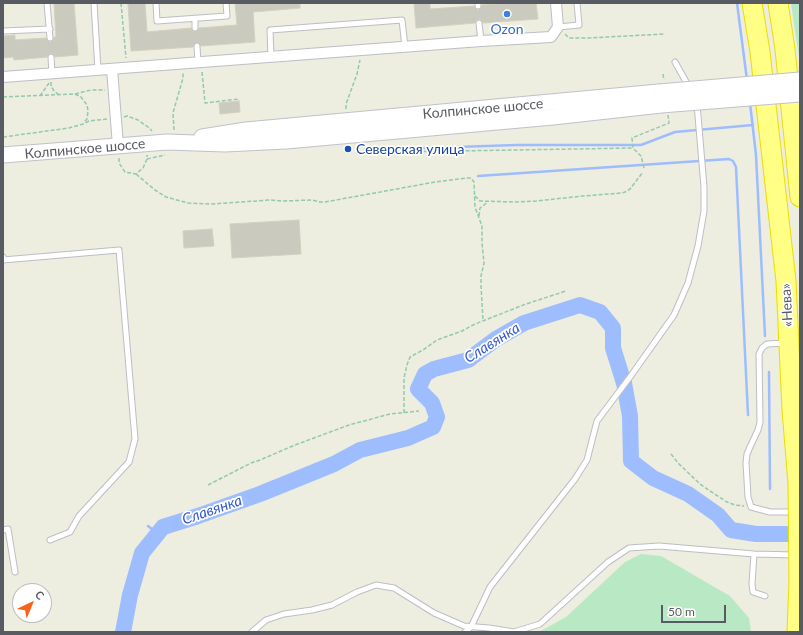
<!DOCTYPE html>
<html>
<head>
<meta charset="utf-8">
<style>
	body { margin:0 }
	#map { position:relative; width:803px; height:635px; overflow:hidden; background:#edede0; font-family:Lato,sans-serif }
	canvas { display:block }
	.frame { position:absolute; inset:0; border:4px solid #595b62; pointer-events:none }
	.north { position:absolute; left:12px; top:583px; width:40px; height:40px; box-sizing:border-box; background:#fff; border:1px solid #bdbdc0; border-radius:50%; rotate:44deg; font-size:11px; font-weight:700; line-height:16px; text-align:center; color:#595b62 }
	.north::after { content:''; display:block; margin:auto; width:14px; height:18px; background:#f9621a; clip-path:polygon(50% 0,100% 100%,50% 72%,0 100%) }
	.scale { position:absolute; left:661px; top:605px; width:65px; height:18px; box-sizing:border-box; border:2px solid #595b62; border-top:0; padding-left:5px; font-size:12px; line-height:14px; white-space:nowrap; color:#595b62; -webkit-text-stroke:3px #fff; paint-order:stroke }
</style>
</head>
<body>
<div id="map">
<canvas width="803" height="635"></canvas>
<div class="frame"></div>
<div class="north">С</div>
<div class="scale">50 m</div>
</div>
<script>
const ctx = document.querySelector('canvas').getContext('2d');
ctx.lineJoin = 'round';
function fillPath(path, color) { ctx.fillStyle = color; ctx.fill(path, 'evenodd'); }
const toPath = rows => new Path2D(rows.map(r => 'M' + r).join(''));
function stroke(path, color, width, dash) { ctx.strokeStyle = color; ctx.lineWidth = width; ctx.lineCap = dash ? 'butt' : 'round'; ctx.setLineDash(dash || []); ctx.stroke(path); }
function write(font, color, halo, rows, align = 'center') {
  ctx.font = font + ' Lato,sans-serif'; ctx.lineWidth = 3.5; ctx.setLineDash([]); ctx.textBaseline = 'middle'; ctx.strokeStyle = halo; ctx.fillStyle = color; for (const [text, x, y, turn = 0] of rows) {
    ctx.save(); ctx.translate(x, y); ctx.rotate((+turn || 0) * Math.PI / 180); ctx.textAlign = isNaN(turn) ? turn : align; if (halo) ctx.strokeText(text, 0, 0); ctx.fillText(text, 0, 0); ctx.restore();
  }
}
fillPath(toPath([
	[791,3,800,3,800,64],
	[641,554,661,556,730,596,749,618,751,632,539,632,566,617,625,562]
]), '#b9e8c5');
stroke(toPath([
	[737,3,747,80],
	[750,103,756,155,765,336],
	[393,149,517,145,641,145,675,132,753,125],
	[478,176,729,159,733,161,736,167,748,415],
	[769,372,770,489],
	[148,526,158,534]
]), '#9ebdff', 2.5);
stroke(toPath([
	[123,632,130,595,142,553,163,527,198,516,260,494,334,464,360,450,408,438,433,427,437,417,432,403,418,389,425,374,434,369,468,360,496,339,524,323,580,305,600,312,613,328,613,348,624,383,630,416,631,461,653,478,688,494,718,515,731,530,756,534,800,534]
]), '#9ebdff', 16);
const building = toPath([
	[54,3,74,3,78,55,55,57,54,54,51,53,48,54,47,57,14,60,13,57,3,58,3,36,15,35,15,40,46,38,47,41,50,42,53,41,54,37,56,37,54,3],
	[128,3,145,3,147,32,191,28,193,31,195,32,198,30,199,28,237,25,235,3,300,3,300,8,253,12,255,42,201,46,199,43,196,42,194,44,193,47,131,51,128,3],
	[414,3,430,3,430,9,474,6,475,8,478,10,481,8,482,5,512,3,536,3,538,19,483,23,482,20,479,19,476,20,475,23,416,28,414,3],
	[239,101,240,112,220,114,219,103,239,101],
	[299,220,301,254,232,258,230,224,299,220],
	[212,229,214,246,184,248,183,231,212,229]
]);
fillPath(building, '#cbcabf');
stroke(building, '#d2d1be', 1);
const lane = toPath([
	[47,3,50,38],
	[94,3,98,70],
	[156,3,157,21,227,16,226,3],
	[478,3,478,6],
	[195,18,195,28],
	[479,23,481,41],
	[558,27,579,25,577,3],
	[3,31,50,29],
	[197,46,198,62],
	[51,57,52,74],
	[271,57,270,30,402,20,405,47],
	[675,62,689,87],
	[3,257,3,260,119,250,135,439,129,462,79,516,70,532,50,540],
	[786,343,767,344,762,348,759,354,760,422,758,430,750,447,747,454,746,463,748,497,751,507,770,512,796,512],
	[3,530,8,529,15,572],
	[754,554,752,584,753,592,765,596],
	[252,632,266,620,284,614,312,610,332,605,357,592,376,585,394,588,434,613,464,626,489,628,514,632,540,624,608,562,629,548,659,546,754,554,795,555],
	[465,632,471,627,490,587,575,479,587,460,597,421,630,377,674,315,688,283,698,246,704,211,704,187,697,104]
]);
const street = toPath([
	[112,69,118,146],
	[3,77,481,41,551,37,558,27,556,3]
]);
const secondary = toPath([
	[202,137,246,130,659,92],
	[3,155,167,142,225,144,286,141,553,117,661,105]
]);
const highway = toPath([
	[752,3,760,52,786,281,792,410,798,483],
	[778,3,785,49,800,197],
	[797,632,799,581]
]);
stroke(lane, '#bdbec5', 7);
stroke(street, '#bdbec5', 12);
stroke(secondary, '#c0c1ca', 17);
stroke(highway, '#eddd00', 21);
stroke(toPath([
	[121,3,126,58],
	[565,34,569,38,588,38,665,34],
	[202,72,205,103,239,99],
	[663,74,664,80],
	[51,82,51,86,54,91,59,95],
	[75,94,91,90,105,90],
	[40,96,49,83],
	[3,97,75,94,81,97,87,105,88,111,87,119,84,122],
	[346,109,346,104,357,74,360,60],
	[124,117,127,116,138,120,148,127,152,131],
	[174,130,173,113,183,78,183,73],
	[3,137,69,128,83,124,89,121,107,119],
	[364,147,394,152,633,148],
	[119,158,119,163,125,172,136,174,143,168,147,159,147,155],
	[147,159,165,155],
	[644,168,641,156,633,148,632,138,669,123,668,115],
	[136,174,155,190,166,197,188,203,212,204,270,200,282,201,312,200,320,202,325,202,435,182,466,178,471,178,474,182,475,207,482,226,482,243,484,263,481,276,481,285,483,321],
	[475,196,480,201,514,202,536,201,583,196,622,193,625,192,630,189,643,172],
	[479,216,480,208,488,202],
	[404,413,404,378,407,365,410,357,423,350,437,340,462,331,475,324,526,304,566,291],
	[671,454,678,463,700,484,710,491,727,502,735,505,744,506],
	[208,485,251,463,260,460,295,445,349,425,390,414,419,411]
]), '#92c9af', 1.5, [4, 2]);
stroke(lane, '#fff', 5);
stroke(street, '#fff', 10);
stroke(secondary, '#fff', 15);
stroke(highway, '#fffe85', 19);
const secondaryBridge = toPath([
	[659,92,800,80],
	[661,105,800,94]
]);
const highwayBridge = toPath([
	[798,483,799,581]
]);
stroke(secondaryBridge, '#c0c1ca', 17, []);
stroke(highwayBridge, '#eddd00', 21, []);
stroke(secondaryBridge, '#fff', 15);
stroke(highwayBridge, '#fffe85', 19);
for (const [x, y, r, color] of [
	[507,14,4,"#3f7fe0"],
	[348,149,4,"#1a4fb4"]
]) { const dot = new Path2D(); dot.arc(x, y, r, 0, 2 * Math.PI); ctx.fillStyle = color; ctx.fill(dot); stroke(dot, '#fff', 1.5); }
write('14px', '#366cbe', '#fff', [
	["Ozon",507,29]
]);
write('14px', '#595b62', '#fff', [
	["Колпинское шоссе",483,109,-5],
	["Колпинское шоссе",85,149,-5],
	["«Нева»",787,305,-93]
]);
write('14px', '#164399', '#fff', [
	["Северская улица",356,149]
], 'left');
write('italic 15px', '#365bcd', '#fff', [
	["Славянка",492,343,-32],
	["Славянка",212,510,-19]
]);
</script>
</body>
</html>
